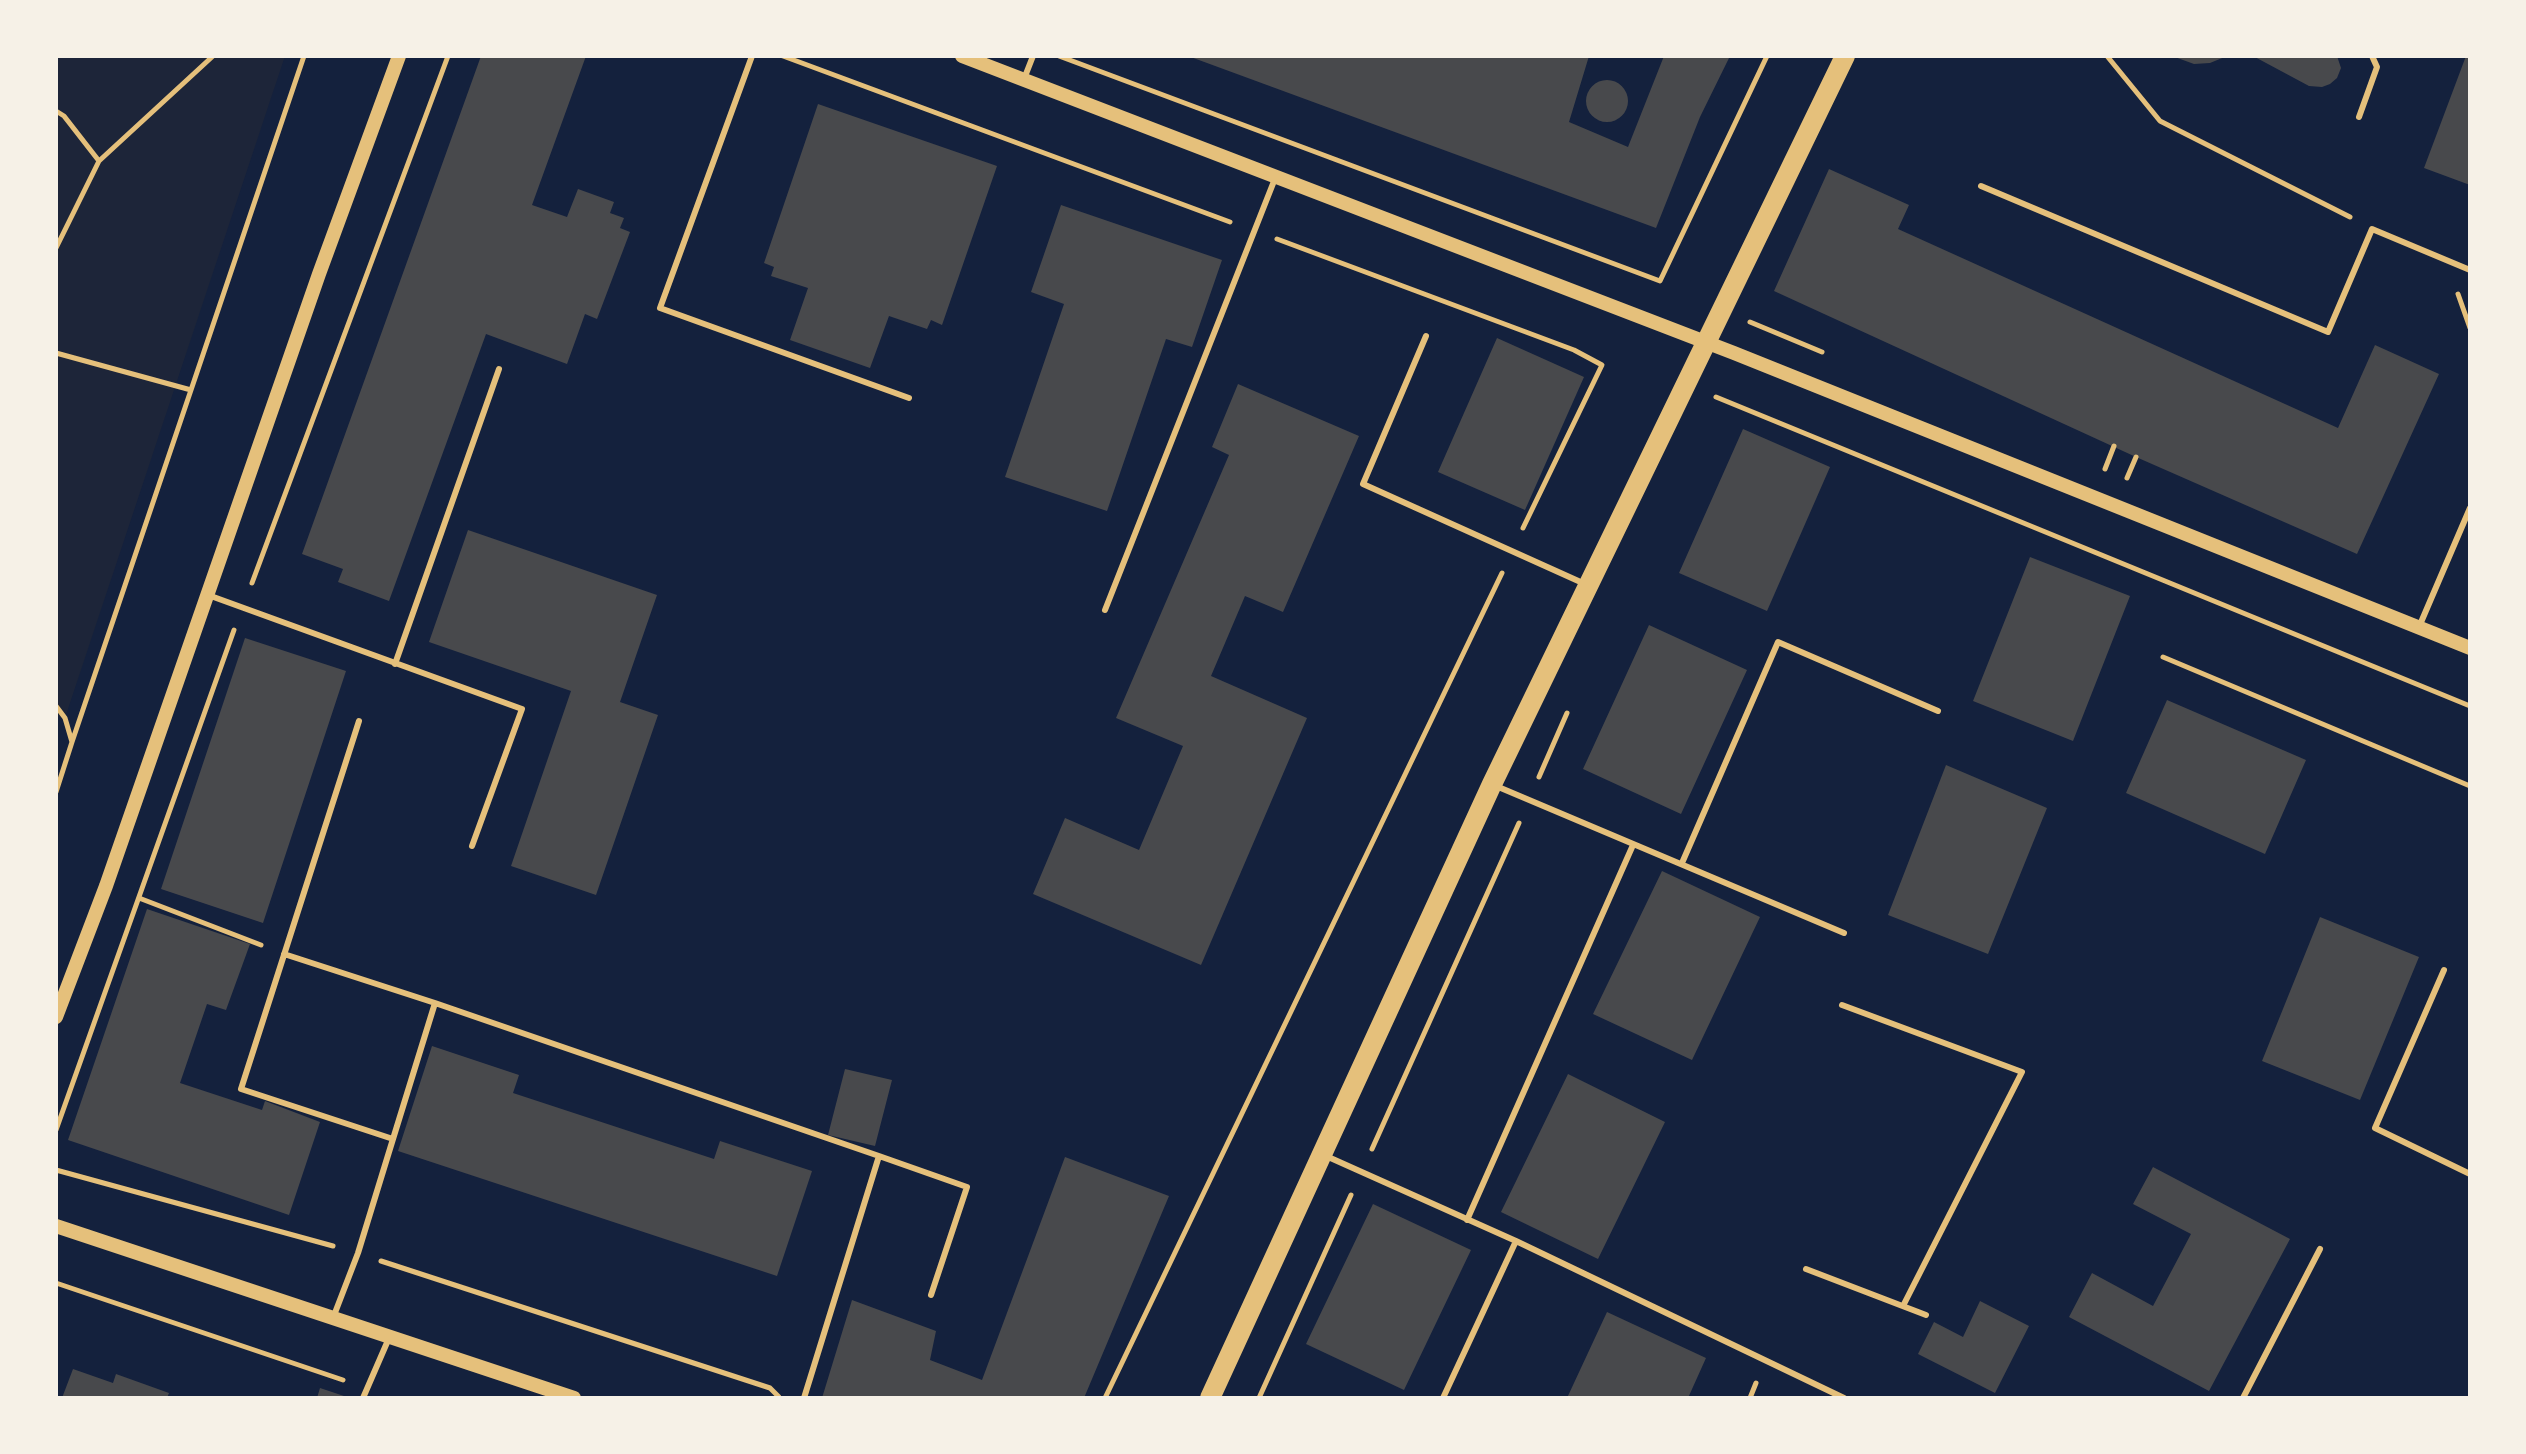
<!DOCTYPE html>
<html>
<head>
<meta charset="utf-8">
<style>
	body { margin:0 }
	#map { position:relative; width:2526px; height:1454px; overflow:hidden; background:#14213d; font-family:Commissioner,sans-serif }
	canvas { display:block }
	.frame { position:absolute; inset:0; border:58px solid #f6f1e7; pointer-events:none }
</style>
</head>
<body>
<div id="map">
<canvas width="2526" height="1454"></canvas>
<div class="frame"></div>
</div>
<script>
const ctx = document.querySelector('canvas').getContext('2d');
ctx.lineJoin = 'round';
function fillPath(path, color) { ctx.fillStyle = color; ctx.fill(path, 'evenodd'); }
const toPath = rows => new Path2D(rows.map(r => 'M' + r).join(''));
function stroke(path, color, width, dash) { ctx.strokeStyle = color; ctx.lineWidth = width; ctx.lineCap = dash ? 'butt' : 'round'; ctx.setLineDash(dash || []); ctx.stroke(path); }
fillPath(toPath([
	[56,56,285,56,65,718,56,716]
]), '#1d2539');
fillPath(toPath([
	[481,56,586,56,532,205,567,217,578,189,614,202,610,213,624,218,620,228,630,232,597,319,585,314,567,364,486,334,389,601,338,582,343,569,302,554],
	[1188,56,1589,56,1569,122,1628,147,1664,56,1730,56,1700,117,1656,228],
	[2172,56,2227,56,2210,63,2194,64],
	[2253,56,2337,56,2341,68,2337,78,2330,84,2322,87,2309,86],
	[2466,56,2470,56,2470,185,2424,168],
	'1586 101a21 21 0 1 1 42 0a21 21 0 1 1-42 0Z',
	[818,104,997,166,942,325,931,320,927,329,889,316,870,368,790,340,808,288,771,276,774,267,764,263],
	[1829,169,1909,205,1898,229,2338,428,2375,345,2439,374,2357,554,2136,457,1774,291],
	[1061,205,1222,260,1192,347,1166,339,1107,511,1005,477,1064,304,1031,292],
	[1497,338,1584,377,1525,510,1438,472],
	[1238,384,1359,436,1283,612,1245,596,1211,676,1307,718,1201,965,1033,894,1065,818,1139,850,1183,746,1116,718,1229,455,1212,447],
	[1743,429,1830,467,1767,611,1679,573],
	[468,530,657,595,620,702,658,715,596,895,511,866,571,691,429,642],
	[2030,557,2130,596,2073,741,1973,701],
	[1649,625,1747,670,1681,814,1583,769],
	[245,638,346,671,263,923,161,889],
	[2167,700,2306,760,2265,854,2126,793],
	[1946,765,2047,808,1988,954,1888,915],
	[1662,871,1760,917,1692,1060,1593,1014],
	[147,909,250,944,226,1010,207,1004,180,1083,262,1110,265,1101,320,1122,289,1215,68,1140],
	[2320,917,2419,957,2360,1100,2262,1061],
	[432,1046,519,1075,513,1093,714,1159,720,1141,812,1171,777,1276,398,1151],
	[845,1069,892,1080,875,1146,828,1135],
	[1568,1074,1665,1122,1598,1259,1501,1212],
	[1065,1157,1169,1196,1084,1398,822,1398,852,1300,936,1331,930,1360,982,1380],
	[2153,1167,2290,1239,2209,1391,2069,1317,2092,1273,2153,1306,2191,1234,2133,1204],
	[1373,1204,1471,1250,1404,1390,1306,1344],
	[1980,1301,2029,1326,1995,1393,1918,1354,1934,1322,1963,1337],
	[1607,1312,1706,1358,1688,1398,1567,1398],
	[73,1369,113,1383,116,1374,169,1393,167,1398,62,1398],
	[320,1388,347,1397,347,1398,317,1398]
]), '#48494c');
stroke(toPath([
	[783,56,1230,222],
	[1059,56,1660,281,1767,56],
	[2107,56,2160,121,2350,217],
	[56,111,64,116,99,161],
	[1277,239,1574,350,1602,365,1523,528],
	[56,248,99,161,213,56],
	[2458,294,2470,328],
	[1750,322,1822,352],
	[56,353,191,390,72,742],
	[191,390,304,56],
	[1716,397,2470,706],
	[2105,469,2114,446],
	[2127,478,2136,457],
	[252,583,448,56],
	[2163,657,2470,786],
	[56,706,65,718,72,742,56,792],
	[1539,777,1567,713],
	[139,898,261,945],
	[56,1130,234,630],
	[1372,1149,1519,823],
	[56,1170,333,1246],
	[381,1261,770,1388,779,1397],
	[56,1283,343,1380],
	[1105,1398,1502,573],
	[1259,1398,1351,1195],
	[1750,1398,1756,1383]
]), '#e5c07b', 5);
stroke(toPath([
	[752,56,660,308,909,398],
	[1024,79,1033,56],
	[2359,117,2377,67,2372,56],
	[1981,186,2328,332,2372,229,2470,270],
	[1426,336,1363,484,1585,584],
	[208,595,522,709,472,846],
	[1105,610,1276,176],
	[2419,627,2470,508],
	[395,664,499,369],
	[1496,786,1844,933],
	[1682,863,1778,642,1938,711],
	[284,954,435,1003],
	[2444,970,2375,1128,2470,1174],
	[1842,1005,2022,1072,1903,1306],
	[393,1139,435,1003,879,1156,804,1398],
	[879,1156,967,1187,931,1295],
	[1326,1156,1516,1241,1844,1398],
	[1467,1220,1633,845],
	[1806,1269,1926,1315],
	[333,1318,358,1253,393,1139,241,1089,359,721],
	[363,1398,389,1338],
	[1443,1398,1516,1241],
	[2243,1398,2320,1249]
]), '#e5c07b', 6);
stroke(toPath([
	[962,56,1734,353,2470,648],
	[56,1017,106,886,319,274,399,56],
	[56,1226,574,1398]
]), '#e5c07b', 14);
stroke(toPath([
	[1210,1398,1492,784,1845,56]
]), '#e5c07b', 20);
</script>
</body>
</html>
